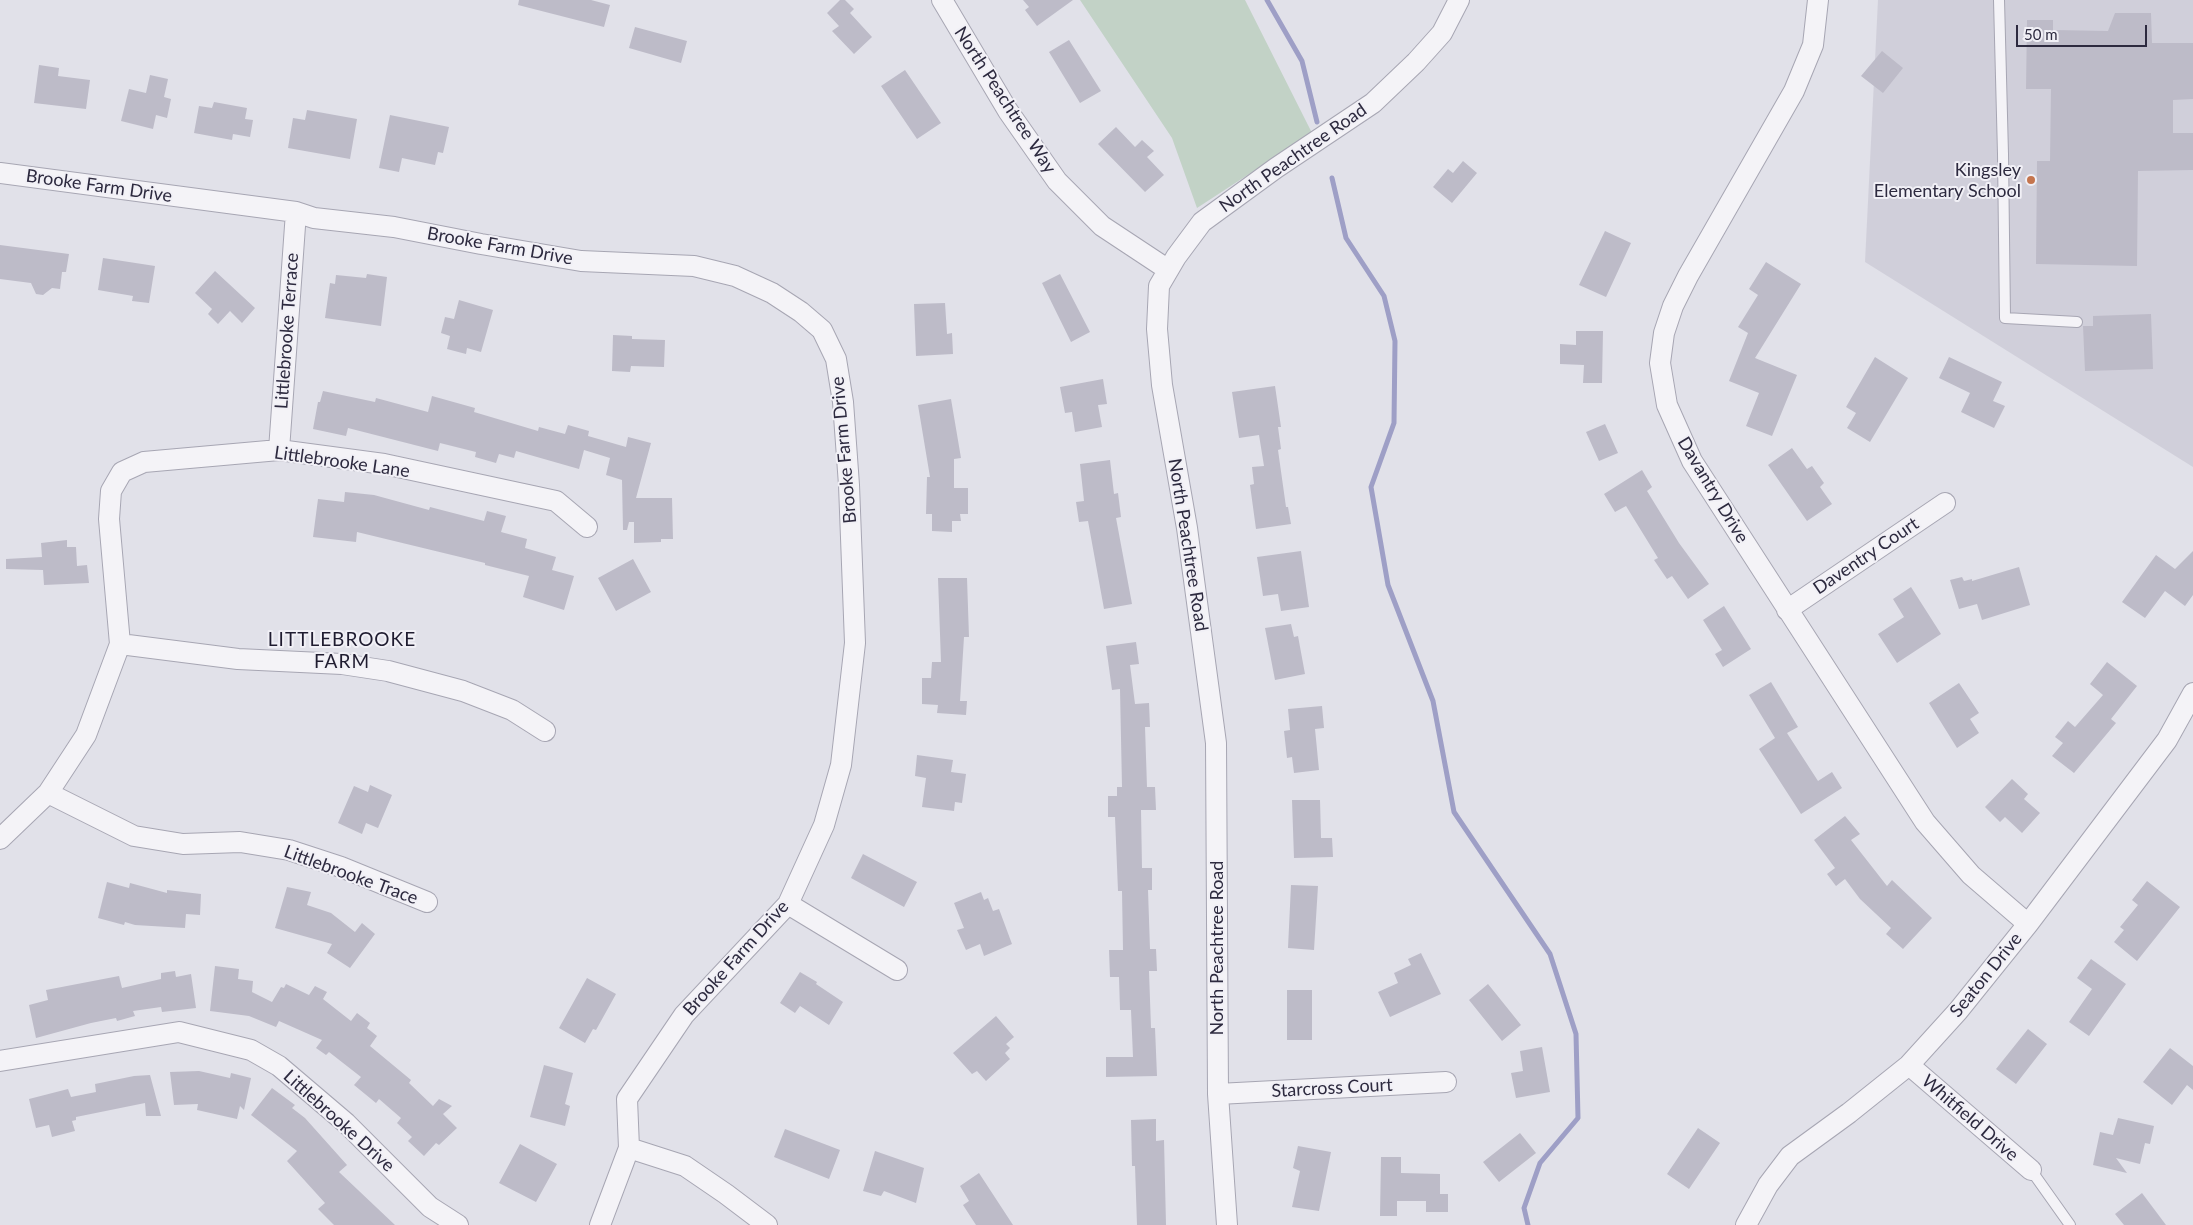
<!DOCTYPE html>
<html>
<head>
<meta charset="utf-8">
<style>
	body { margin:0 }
	#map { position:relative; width:2193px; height:1225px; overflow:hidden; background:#e1e1e9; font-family:Lato,sans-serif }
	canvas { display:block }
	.scale { position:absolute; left:2016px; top:25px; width:131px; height:22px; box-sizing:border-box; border:2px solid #2d2a3f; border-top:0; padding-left:6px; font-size:15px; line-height:18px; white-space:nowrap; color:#2d2a3f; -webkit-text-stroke:4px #f1f0f6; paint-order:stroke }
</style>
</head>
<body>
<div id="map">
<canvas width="2193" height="1225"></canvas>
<div class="scale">50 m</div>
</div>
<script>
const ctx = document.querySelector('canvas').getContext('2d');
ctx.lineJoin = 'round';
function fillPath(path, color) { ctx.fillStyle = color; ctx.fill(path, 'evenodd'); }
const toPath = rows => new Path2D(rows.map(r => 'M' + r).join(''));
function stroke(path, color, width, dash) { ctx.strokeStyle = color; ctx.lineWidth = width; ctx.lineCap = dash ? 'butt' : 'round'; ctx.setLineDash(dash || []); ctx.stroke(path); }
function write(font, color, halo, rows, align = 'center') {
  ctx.font = font + ' Lato,sans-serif'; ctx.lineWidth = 4; ctx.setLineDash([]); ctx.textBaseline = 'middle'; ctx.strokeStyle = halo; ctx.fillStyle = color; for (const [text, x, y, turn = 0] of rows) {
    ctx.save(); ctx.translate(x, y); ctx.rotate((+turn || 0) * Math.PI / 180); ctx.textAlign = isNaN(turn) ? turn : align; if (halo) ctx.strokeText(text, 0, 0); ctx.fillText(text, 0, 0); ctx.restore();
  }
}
fillPath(toPath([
	[1878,0,2193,0,2193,467,1865,262]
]), '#d0cfda');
fillPath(toPath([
	[1080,0,1245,0,1312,133,1197,208,1172,138]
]), '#c2d2c6');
stroke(toPath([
	[1267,0,1302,61,1317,122],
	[1332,178,1346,238,1384,296,1395,341,1394,423,1371,487,1388,585,1433,701,1454,812,1550,954,1576,1034,1578,1118,1540,1163,1524,1208,1528,1225]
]), '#9e9fc6', 5);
fillPath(toPath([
	[519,0,591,0,610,5,604,27,518,5],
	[840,0,845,0,854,9,850,13,872,37,854,54,832,31,839,26,827,13],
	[1023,0,1073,0,1037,26,1025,10,1029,7],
	[2115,13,2151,13,2152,43,2193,43,2193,99,2173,100,2173,133,2193,133,2193,170,2138,171,2137,266,2036,264,2037,161,2050,161,2051,89,2026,89,2027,20,2053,20,2053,30,2108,31],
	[635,27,687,41,681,63,629,48],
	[1069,40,1101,91,1080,103,1049,52],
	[1882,51,1903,68,1883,93,1861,76],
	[39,65,59,68,58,76,90,80,86,109,34,103],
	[905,70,941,123,917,139,881,86],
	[150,75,168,79,164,97,171,99,167,118,156,115,153,129,121,121,129,89,146,93],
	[214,102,247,108,245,119,253,120,250,137,233,134,232,140,194,133,199,106,212,108],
	[307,110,357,119,350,159,288,148,293,118,305,120],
	[390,115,449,127,443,153,438,152,435,165,402,158,399,172,379,168],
	[1116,127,1135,147,1142,140,1154,151,1147,157,1164,175,1145,192,1098,144],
	[1463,161,1477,173,1452,203,1433,187,1448,169,1453,173],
	[1605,231,1631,243,1606,297,1579,285],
	[0,245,69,254,66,272,62,272,60,289,52,288,43,295,36,294,31,283,0,279],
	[103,258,155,266,149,303,132,301,133,296,98,290],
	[1766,262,1801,284,1755,358,1797,375,1772,436,1746,426,1759,393,1729,381,1748,333,1738,327,1758,295,1749,289],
	[215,271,255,308,242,323,230,311,218,324,208,314,212,309,195,293],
	[367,274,387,277,381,326,325,318,330,283,335,284,336,275,366,278],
	[1060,274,1090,332,1071,342,1042,283],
	[459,300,493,310,481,352,467,348,466,354,447,349,450,336,441,333,445,317,454,319],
	[945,303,947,334,952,333,953,354,916,356,914,304],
	[2151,314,2153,369,2085,371,2083,326,2093,326,2093,316],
	[1576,331,1603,331,1602,383,1583,383,1584,365,1560,364,1560,344,1576,345],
	[613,335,632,336,632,339,665,340,664,367,631,366,630,372,612,371],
	[1875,357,1908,378,1870,442,1847,428,1856,413,1846,407],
	[1949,357,2002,382,1993,401,2005,406,1994,428,1961,412,1970,393,1939,378],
	[1103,379,1107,404,1098,405,1102,427,1075,432,1072,412,1065,413,1060,387],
	[1275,386,1281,427,1278,427,1281,449,1278,450,1286,507,1288,507,1291,524,1256,529,1250,485,1254,484,1252,467,1264,466,1259,435,1239,438,1232,392],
	[323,391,375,402,376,398,428,412,432,396,475,408,474,412,538,431,539,427,565,434,568,425,589,431,588,436,626,447,628,437,651,443,636,498,672,498,673,539,661,539,661,542,634,543,634,522,629,522,627,530,623,530,622,480,606,475,610,458,584,450,579,469,516,451,514,458,499,454,496,463,475,457,476,452,440,443,438,451,348,428,346,436,313,429,318,402,320,402],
	[951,399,961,458,954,459,954,488,968,488,968,514,960,514,961,521,952,521,952,532,932,531,932,514,926,514,927,477,930,477,918,405],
	[1605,424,1618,453,1599,461,1586,432],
	[1792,448,1807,469,1812,466,1824,483,1820,487,1832,504,1807,521,1768,465],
	[1110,460,1114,494,1118,493,1121,517,1116,518,1132,604,1104,609,1088,521,1079,522,1076,502,1084,501,1080,464],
	[1642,470,1652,487,1647,491,1679,543,1709,584,1688,599,1672,576,1667,579,1654,560,1658,558,1626,506,1615,512,1604,494],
	[345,492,374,495,429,510,430,507,484,521,487,511,506,516,501,532,527,539,525,548,556,557,552,570,574,576,564,610,523,597,529,576,485,565,485,563,357,532,356,542,313,537,318,499,344,502],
	[67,540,67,547,76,547,77,566,87,565,89,583,44,585,43,570,6,569,6,559,42,557,41,543],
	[1301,551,1309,607,1281,611,1278,594,1263,596,1257,557],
	[2193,551,2193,595,2185,606,2165,591,2145,618,2122,602,2156,555,2175,569],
	[633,559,651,592,616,611,598,578],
	[2019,567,2030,605,1982,620,1977,604,1959,609,1950,580,1962,577,1964,581,1972,579,1972,581],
	[938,578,967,578,969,637,964,637,960,701,967,701,966,715,937,713,938,705,922,704,922,678,931,678,932,662,941,662],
	[1911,587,1941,634,1897,663,1878,634,1904,617,1893,599],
	[1724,606,1751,649,1723,667,1715,654,1722,650,1703,620],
	[1291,624,1294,637,1298,636,1305,674,1275,680,1265,628],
	[1136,642,1139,664,1130,665,1135,704,1149,703,1150,727,1145,727,1147,787,1155,787,1156,810,1141,810,1142,868,1152,868,1152,890,1148,890,1150,949,1156,949,1157,971,1149,971,1151,1028,1155,1028,1157,1076,1106,1077,1106,1057,1133,1057,1131,1010,1120,1010,1119,977,1110,977,1109,950,1123,950,1122,891,1118,891,1115,817,1108,817,1108,796,1117,796,1117,787,1122,787,1120,689,1112,690,1106,646],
	[2107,662,2137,686,2111,719,2116,723,2074,773,2052,756,2063,743,2055,737,2068,721,2075,727,2103,695,2090,684],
	[1771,682,1798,727,1787,733,1818,781,1832,772,1842,788,1801,814,1759,749,1775,738,1749,695],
	[1959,683,1979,713,1970,719,1979,733,1957,748,1929,703],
	[1322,706,1324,728,1315,729,1319,770,1294,773,1292,757,1287,758,1284,731,1290,730,1288,709],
	[917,755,953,760,951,772,966,774,962,803,955,802,954,811,922,807,926,778,915,776],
	[2012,779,2028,794,2024,799,2040,813,2022,833,2005,817,2000,822,1985,807],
	[370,785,392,795,378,828,366,823,362,834,338,823,354,786,368,792],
	[1292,800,1320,800,1321,838,1332,838,1333,857,1294,858],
	[1845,816,1860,834,1851,840,1887,886,1892,880,1932,918,1903,949,1886,934,1891,928,1860,899,1845,879,1836,886,1827,874,1835,868,1814,840],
	[863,854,917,882,904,907,851,878],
	[2147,881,2180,907,2137,961,2114,942,2124,930,2120,927,2138,905,2132,900],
	[107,882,129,888,130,883,167,893,167,890,201,894,200,915,186,914,185,928,135,925,125,922,124,925,98,918],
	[1291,885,1318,886,1314,950,1288,948],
	[287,887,311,892,307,905,331,913,355,932,362,923,375,934,350,968,327,953,332,944,275,928],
	[981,892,984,900,988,898,993,911,999,909,1012,944,984,956,980,944,966,950,957,930,964,928,954,903],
	[1421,953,1441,994,1390,1017,1378,992,1398,983,1394,973,1411,965,1408,959],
	[2091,959,2126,984,2089,1036,2069,1022,2092,989,2077,978],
	[215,966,239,969,238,979,253,981,252,992,272,1002,281,987,284,988,286,984,309,995,315,986,327,992,323,999,351,1021,357,1013,370,1023,367,1028,377,1036,370,1046,411,1080,409,1083,433,1106,439,1099,452,1106,443,1114,457,1128,439,1145,436,1143,424,1156,408,1141,412,1137,397,1123,401,1118,379,1099,376,1103,354,1085,361,1077,329,1052,326,1055,316,1048,322,1040,279,1021,276,1027,249,1016,210,1011],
	[175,971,176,977,191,974,196,1008,162,1012,161,1007,133,1011,135,1016,117,1021,116,1018,91,1023,36,1038,29,1005,48,1000,46,990,119,976,122,988,161,979,161,973],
	[800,972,817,982,816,984,843,1002,829,1025,800,1006,795,1013,780,1003],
	[587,978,616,994,596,1030,593,1029,585,1043,559,1028],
	[1488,984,1521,1025,1502,1041,1469,1000],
	[1287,990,1312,990,1312,1040,1287,1040],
	[996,1016,1014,1037,1006,1044,1010,1048,1005,1053,1010,1059,986,1081,977,1071,972,1074,953,1053],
	[2028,1029,2047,1044,2016,1084,1996,1069],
	[1542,1047,1550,1092,1516,1098,1511,1073,1523,1071,1520,1051],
	[2170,1048,2193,1066,2193,1090,2187,1085,2172,1105,2143,1082],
	[544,1065,573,1073,565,1104,570,1106,565,1126,530,1117],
	[199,1071,230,1078,231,1073,251,1078,244,1110,240,1106,237,1119,197,1110,198,1104,174,1105,170,1072],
	[150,1075,161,1116,146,1116,145,1103,76,1117,76,1120,72,1121,75,1131,52,1137,49,1125,36,1128,29,1099,68,1089,71,1097,96,1092,95,1084,134,1076],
	[272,1088,295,1105,292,1108,305,1118,347,1165,339,1172,395,1225,334,1225,318,1209,325,1203,287,1161,297,1151,251,1115],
	[2118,1118,2154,1126,2150,1144,2145,1143,2140,1164,2116,1158,2127,1173,2093,1165,2100,1132,2113,1135],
	[1156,1119,1156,1141,1164,1140,1166,1225,1137,1225,1135,1166,1132,1166,1131,1120],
	[1698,1128,1720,1143,1689,1189,1667,1174],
	[785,1129,840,1150,829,1179,774,1157],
	[1520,1133,1536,1153,1499,1182,1483,1162],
	[520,1144,557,1164,536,1202,499,1183],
	[1298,1146,1331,1152,1319,1211,1292,1207,1300,1171,1293,1168],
	[875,1151,924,1168,916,1203,884,1191,881,1196,863,1191],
	[1381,1157,1401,1157,1401,1173,1440,1174,1440,1194,1448,1194,1448,1212,1426,1212,1426,1201,1397,1201,1397,1216,1380,1216],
	[979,1173,1013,1225,976,1225,963,1205,969,1201,960,1186],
	[2142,1193,2166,1225,2124,1225,2115,1214]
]), '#bdbbc8');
const lane = toPath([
	[1999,0,2003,154,2005,318,2077,322],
	[2031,1170,2070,1225]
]);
const street = toPath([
	[942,0,1008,111,1057,181,1102,226,1167,269],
	[1818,0,1813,45,1794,91,1688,276,1673,306,1664,333,1660,363,1667,405,1692,461,1925,822,1971,875,2028,924],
	[0,173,296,212,314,218,394,227,481,244,581,261,694,266,735,276,772,293,801,312,822,330,836,359,843,402,849,485,855,643,841,765,824,825,788,904,684,1015,627,1099,629,1148,600,1225],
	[279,450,296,212],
	[1787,610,1945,503],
	[120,644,238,659,342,664,388,671,463,691,512,710,545,731],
	[48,793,134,836,183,844,240,842,289,850,341,867,427,902],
	[0,839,48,793,86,735,120,644,109,519,111,491,122,472,144,462,279,450,384,464,556,501,587,527],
	[788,904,897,970],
	[0,1061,179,1032,251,1050,279,1066,346,1123,430,1207,458,1225],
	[1909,1065,2031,1170],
	[1218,1094,1446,1082],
	[629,1148,685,1166,726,1194,767,1225],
	[1227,1225,1218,1094,1216,743,1187,528,1162,385,1157,329,1159,286,1176,257,1202,222,1276,168,1373,103,1416,62,1442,33,1459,0],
	[1746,1225,1768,1185,1790,1156,1849,1113,1909,1065,1958,1011,2028,924,2167,740,2193,693]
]);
stroke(lane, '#a7a6b3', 12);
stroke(street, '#a7a6b3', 22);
stroke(lane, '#f4f3f7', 10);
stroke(street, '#f4f3f7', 20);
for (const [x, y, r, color] of [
	[2031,180,5,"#c5754e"]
]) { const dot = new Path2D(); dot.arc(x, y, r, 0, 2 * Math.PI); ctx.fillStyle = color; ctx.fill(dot); stroke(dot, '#f1f0f6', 2); }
write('18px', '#2d2a3f', '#f1f0f6', [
	["North Peachtree Way",1005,100,57],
	["North Peachtree Road",1293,158,-35],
	["Brooke Farm Drive",99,186,8],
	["Brooke Farm Drive",500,246,10],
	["Littlebrooke Terrace",287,331,-86],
	["Brooke Farm Drive",844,450,-95],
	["Littlebrooke Lane",342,462,8],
	["Davantry Drive",1713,490,59],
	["North Peachtree Road",1188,545,81],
	["Daventry Court",1866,556,-34],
	["Littlebrooke Trace",351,875,20],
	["North Peachtree Road",1217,948,-90],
	["Brooke Farm Drive",736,958,-48],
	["Seaton Drive",1986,975,-51],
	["Starcross Court",1332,1088,-3],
	["Whitfield Drive",1970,1118,41],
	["Littlebrooke Drive",339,1121,42]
]);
write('18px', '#2d2a3f', '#f1f0f6', [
	["Kingsley",2021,170],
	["Elementary School",2021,191]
], 'right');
ctx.letterSpacing = '1px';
write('19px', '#1f1c30', '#f1f0f6', [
	["LITTLEBROOKE",342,640],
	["FARM",342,662]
]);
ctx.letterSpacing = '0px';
</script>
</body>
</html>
